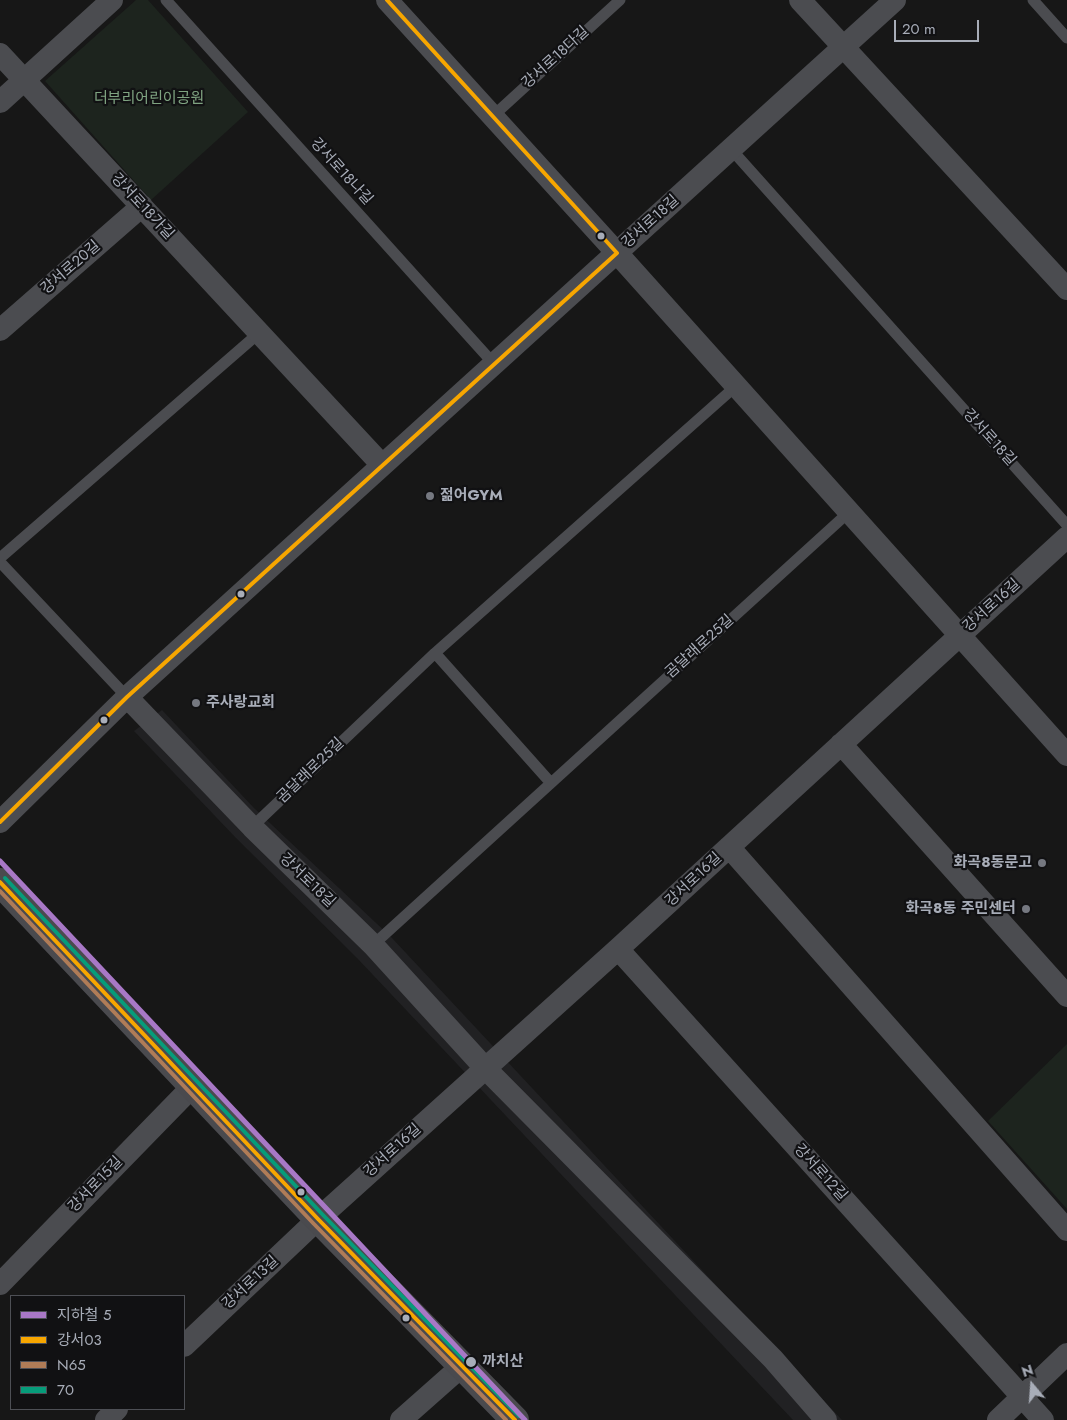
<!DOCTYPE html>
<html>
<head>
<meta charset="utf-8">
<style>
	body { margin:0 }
	#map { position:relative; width:1067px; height:1420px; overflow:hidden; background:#171717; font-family:Jost,"Noto Sans KR",sans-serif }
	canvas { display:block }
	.legend { position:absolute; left:10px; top:1295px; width:175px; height:115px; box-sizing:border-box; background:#111113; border:1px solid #4d4f55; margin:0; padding:6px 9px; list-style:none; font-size:15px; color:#a8adb8 }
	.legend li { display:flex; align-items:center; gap:10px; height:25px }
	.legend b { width:25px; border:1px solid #4d4f55 }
	.north { position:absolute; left:1007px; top:1360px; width:50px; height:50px; -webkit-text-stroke:4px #111113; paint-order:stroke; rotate:342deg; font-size:14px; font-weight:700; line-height:20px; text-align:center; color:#a8adb8 }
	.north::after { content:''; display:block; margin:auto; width:18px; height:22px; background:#a8adb8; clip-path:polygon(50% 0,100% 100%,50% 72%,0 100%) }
	.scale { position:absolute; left:894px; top:20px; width:85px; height:22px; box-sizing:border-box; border:2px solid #a8adb8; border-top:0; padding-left:6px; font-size:15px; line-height:18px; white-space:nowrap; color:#a8adb8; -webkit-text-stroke:4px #111113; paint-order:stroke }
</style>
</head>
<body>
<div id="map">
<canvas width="1067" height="1420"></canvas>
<ul class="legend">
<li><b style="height:6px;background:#a878c6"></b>지하철 5</li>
<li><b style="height:6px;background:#f7a600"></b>강서03</li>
<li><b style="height:6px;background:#b07c57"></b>N65</li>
<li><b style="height:6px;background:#069c7a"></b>70</li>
</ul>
<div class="north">N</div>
<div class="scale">20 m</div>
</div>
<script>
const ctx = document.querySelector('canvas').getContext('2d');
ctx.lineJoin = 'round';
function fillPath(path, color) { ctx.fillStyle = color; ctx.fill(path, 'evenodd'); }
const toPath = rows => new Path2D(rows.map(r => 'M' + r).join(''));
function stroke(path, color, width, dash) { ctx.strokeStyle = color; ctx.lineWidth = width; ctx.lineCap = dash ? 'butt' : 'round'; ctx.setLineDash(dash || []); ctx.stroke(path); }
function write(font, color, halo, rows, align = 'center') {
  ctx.font = font + ' Jost,"Noto Sans KR",sans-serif'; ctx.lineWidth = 4.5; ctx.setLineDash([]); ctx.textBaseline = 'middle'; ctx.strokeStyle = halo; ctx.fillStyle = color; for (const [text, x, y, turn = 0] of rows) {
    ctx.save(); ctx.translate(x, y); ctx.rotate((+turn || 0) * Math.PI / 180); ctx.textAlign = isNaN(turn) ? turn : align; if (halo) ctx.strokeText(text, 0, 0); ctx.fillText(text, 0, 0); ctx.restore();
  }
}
fillPath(toPath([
	[162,710,254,808,392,938,842,1420,793,1420,357,958,236,838,134,731]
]), '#212123');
fillPath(toPath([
	[136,0,148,0,248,112,151,200,45,81],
	[1067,1044,1067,1209,988,1121]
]), '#1d241e');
stroke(toPath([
	[166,0,494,364],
	[1033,0,1067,38],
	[493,116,620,0],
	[731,149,1067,525],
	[0,558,259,333],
	[0,562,127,697],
	[435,653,550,782],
	[252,827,435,653,736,386],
	[373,945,849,512]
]), '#4b4c50', 11);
stroke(toPath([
	[387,0,617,253,1067,755],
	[800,0,1067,289],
	[0,54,382,465],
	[0,102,112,0],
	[0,330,142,206],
	[127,697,252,827,373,945,485,1068,773,1359,826,1420],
	[841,744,1067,996],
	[0,822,127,697,895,0],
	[729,847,1067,1230],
	[618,949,1043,1420],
	[0,1284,192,1087],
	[184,1346,318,1219,618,949,1067,537],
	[106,1420,117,1409],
	[401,1420,462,1366],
	[998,1420,1067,1354]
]), '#4b4c50', 22);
stroke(toPath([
	[0,882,318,1219,515,1420]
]), '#4a4a4e', 28);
stroke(toPath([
	[0,822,127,697,617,253,387,0],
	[0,882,318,1219,515,1420]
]), '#f7a600', 4);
stroke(toPath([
	[0,891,313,1223,506,1420]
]), '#b07c57', 4);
stroke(toPath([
	[5,878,323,1215,519,1416]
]), '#069c7a', 4);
stroke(toPath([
	[0,861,525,1420]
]), '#a878c6', 5);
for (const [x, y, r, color] of [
	[601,236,4.5,"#a8adb8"],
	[430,496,5,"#757880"],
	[241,594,4.5,"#a8adb8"],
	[196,703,5,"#757880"],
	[104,720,4.5,"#a8adb8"],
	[1042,863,5,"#757880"],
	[1026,909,5,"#757880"],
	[301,1192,4.5,"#a8adb8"],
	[406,1318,4.5,"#a8adb8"],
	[471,1362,6,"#a8adb8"]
]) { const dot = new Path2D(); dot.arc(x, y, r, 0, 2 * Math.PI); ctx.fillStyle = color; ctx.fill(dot); stroke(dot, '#111113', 2); }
write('15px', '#a8adb8', '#111113', [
	["강서로18다길",556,58,-42],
	["강서로18나길",341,172,48],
	["강서로18가길",142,207,47],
	["강서로18길",651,222,-42],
	["강서로20길",71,268,-41],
	["강서로18길",989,438,48],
	["강서로16길",992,606,-42],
	["곰달래로25길",700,647,-42],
	["곰달래로25길",311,771,-44],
	["강서로16길",694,880,-43],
	["강서로18길",307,881,44],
	["강서로16길",393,1151,-42],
	["강서로12길",820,1173,48],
	["강서로15길",96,1185,-46],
	["강서로13길",251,1283,-43]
]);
write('15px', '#7fa381', '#111113', [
	["더부리어린이공원",149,99]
]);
write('bold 15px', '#a8adb8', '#111113', [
	["젊어GYM",440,496],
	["주사랑교회",206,703],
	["화곡8동문고",1032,863,"right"],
	["화곡8동 주민센터",1016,909,"right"]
], 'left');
write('bold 15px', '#a8adb8', '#111113', [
	["까치산",482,1362]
], 'left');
</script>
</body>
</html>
